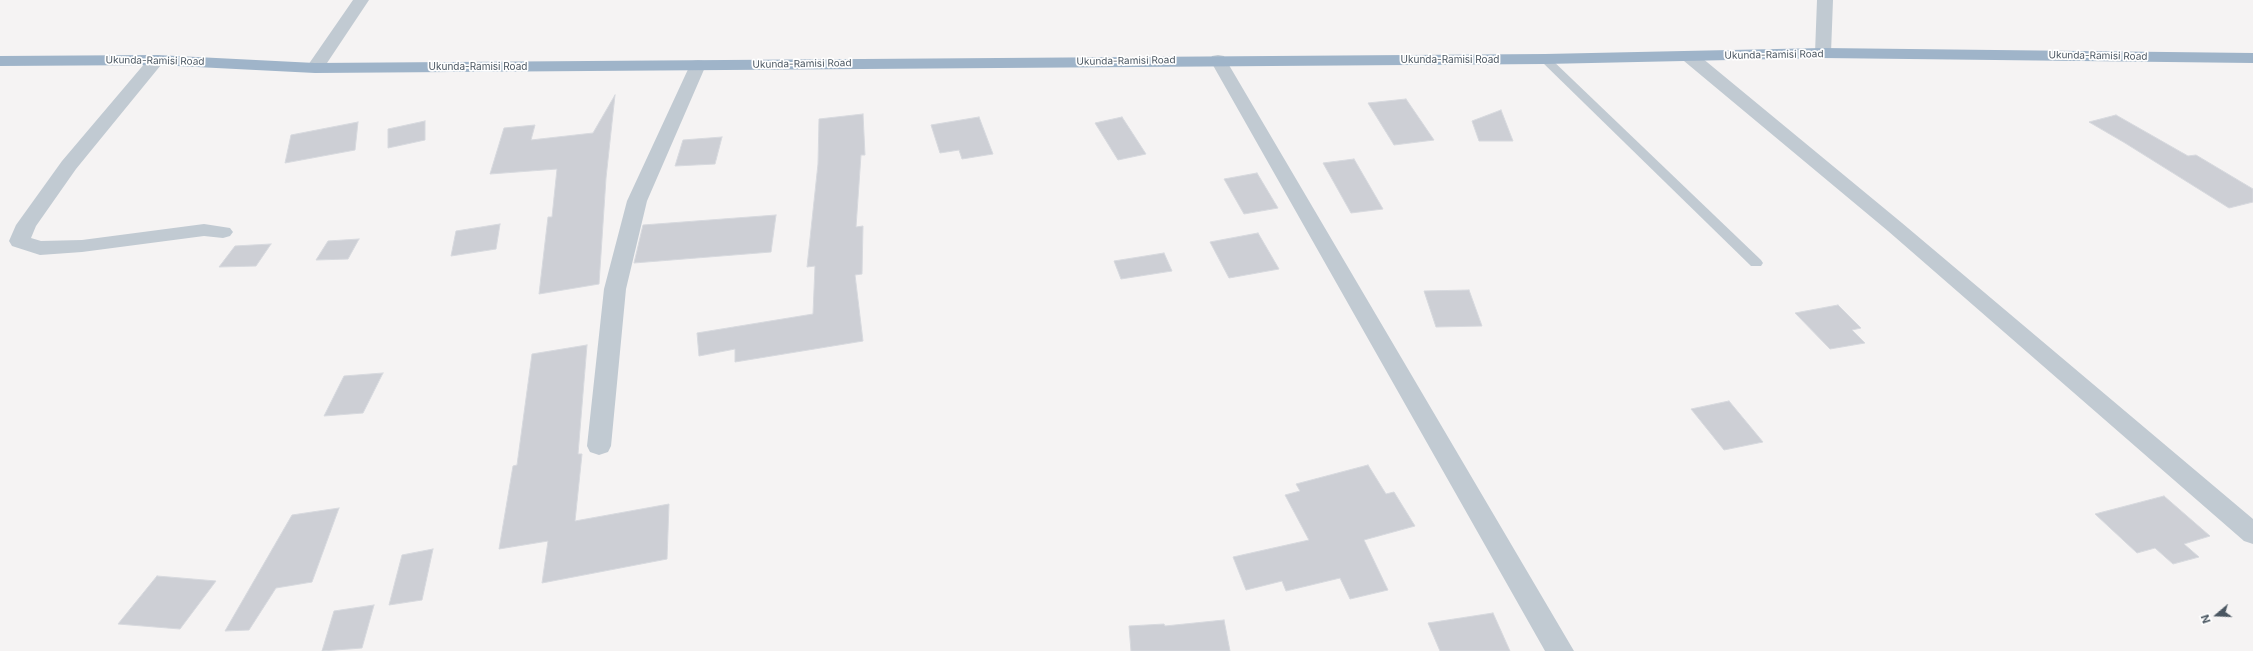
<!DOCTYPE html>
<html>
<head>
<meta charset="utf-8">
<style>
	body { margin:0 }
	#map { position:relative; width:2253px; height:651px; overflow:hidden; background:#f5f3f3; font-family:Inter,sans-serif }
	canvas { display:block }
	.north { position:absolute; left:2197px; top:595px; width:40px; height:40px; -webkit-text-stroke:3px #fff; paint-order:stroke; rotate:251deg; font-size:11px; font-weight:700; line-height:16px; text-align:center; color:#4a5661 }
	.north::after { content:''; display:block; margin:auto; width:14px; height:18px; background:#4a5661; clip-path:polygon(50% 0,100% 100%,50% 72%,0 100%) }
</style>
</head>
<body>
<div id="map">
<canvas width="2253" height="651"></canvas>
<div class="north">N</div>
</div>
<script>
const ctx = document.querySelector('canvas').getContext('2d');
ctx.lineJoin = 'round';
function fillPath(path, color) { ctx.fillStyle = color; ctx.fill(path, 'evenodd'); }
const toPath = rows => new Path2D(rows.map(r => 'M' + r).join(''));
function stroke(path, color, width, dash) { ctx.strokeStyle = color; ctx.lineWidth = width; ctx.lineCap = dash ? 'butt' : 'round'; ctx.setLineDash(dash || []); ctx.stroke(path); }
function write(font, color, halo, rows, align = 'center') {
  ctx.font = font + ' Inter,sans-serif'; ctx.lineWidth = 3.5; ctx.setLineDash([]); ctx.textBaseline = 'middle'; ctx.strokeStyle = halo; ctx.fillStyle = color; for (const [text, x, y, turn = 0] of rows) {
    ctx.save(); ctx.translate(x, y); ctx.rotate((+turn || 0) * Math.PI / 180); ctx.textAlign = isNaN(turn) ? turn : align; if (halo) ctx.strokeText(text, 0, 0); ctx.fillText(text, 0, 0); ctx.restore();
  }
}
const building = toPath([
	[615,95,606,178,599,284,539,294,548,217,552,217,557,169,490,174,504,128,535,125,531,140,593,133,615,95],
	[1406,99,1434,140,1394,145,1368,103,1406,99],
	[1501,110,1513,141,1479,141,1472,121,1501,110],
	[863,114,865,155,861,155,856,227,863,226,862,274,855,275,863,341,735,362,735,349,699,356,697,333,813,314,815,266,807,267,818,164,819,119,863,114],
	[2116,115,2188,156,2196,155,2253,189,2253,202,2229,208,2125,143,2089,122,2116,115],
	[979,117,993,154,962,159,959,150,940,153,931,125,979,117],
	[1122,117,1146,154,1118,160,1095,123,1122,117],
	[425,121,425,140,388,148,388,129,425,121],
	[358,122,355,150,285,163,291,135,358,122],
	[722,137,715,164,675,166,683,140,722,137],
	[1354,159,1383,209,1351,213,1323,163,1354,159],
	[1257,173,1278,208,1244,214,1224,179,1257,173],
	[776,215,771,252,634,263,643,225,776,215],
	[500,224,496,249,451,256,456,231,500,224],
	[1258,233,1279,269,1229,278,1210,242,1258,233],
	[359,239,348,259,316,260,328,241,359,239],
	[271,244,256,266,219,267,235,246,271,244],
	[1164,253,1172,271,1121,279,1114,261,1164,253],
	[1469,290,1482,326,1436,327,1424,291,1469,290],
	[1838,305,1861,328,1852,330,1865,343,1830,349,1795,313,1838,305],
	[587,345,578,454,582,454,575,521,669,504,667,559,542,583,548,541,499,549,513,466,517,465,532,354,587,345],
	[383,373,363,413,324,416,344,376,383,373],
	[1729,401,1763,442,1724,450,1691,409,1729,401],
	[1368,465,1386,494,1394,492,1415,526,1364,540,1388,590,1350,599,1340,578,1286,591,1282,581,1246,590,1233,557,1309,540,1285,495,1300,491,1296,484,1368,465],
	[2164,496,2210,536,2184,544,2199,557,2173,564,2155,548,2137,553,2095,514,2164,496],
	[339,508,312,582,276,588,249,630,225,631,292,515,339,508],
	[433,549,422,600,389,605,402,555,433,549],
	[157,576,216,581,180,629,118,624,157,576],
	[374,605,362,648,322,651,334,611,374,605],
	[1493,613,1510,651,1440,651,1428,623,1493,613],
	[1224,620,1230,651,1131,651,1129,626,1164,624,1165,626,1224,620]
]);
fillPath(building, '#cdcfd5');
stroke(building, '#d7d9de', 1);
fillPath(toPath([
	[1545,56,1549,57,1761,260,1763,263,1761,266,1751,266,1541,61,1540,59,1545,56]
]), '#c1cad2');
fillPath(toPath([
	[353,0,369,0,321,72,309,72,306,68,353,0],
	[1817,0,1833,0,1831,53,1829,57,1823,58,1817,57,1815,53,1817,0],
	[1690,52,1696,53,1902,223,2253,519,2253,544,2244,541,1888,231,1684,61,1682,57,1684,53,1690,52],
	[157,55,163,56,165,60,76,169,36,226,31,238,41,241,82,240,204,224,230,228,233,232,230,236,223,238,204,236,82,252,40,255,12,246,9,241,16,225,62,161,151,56,157,55],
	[1218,55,1224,56,1226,60,1574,651,1545,651,1210,60,1212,56,1218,55],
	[698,60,704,61,706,65,647,201,626,289,611,446,608,452,599,455,590,452,587,446,604,289,627,201,690,65,692,61,698,60]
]), '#c1cad2');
fillPath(toPath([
	[1823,48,2253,53,2253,63,1823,58,1545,64,315,73,157,65,0,66,0,56,157,55,315,63,1545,54,1823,48]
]), '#9fb4c9');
write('10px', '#4a5661', '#fff', [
	["Ukunda-Ramisi Road",1774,55,-1],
	["Ukunda-Ramisi Road",2098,56,1],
	["Ukunda-Ramisi Road",1450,60],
	["Ukunda-Ramisi Road",155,61,1],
	["Ukunda-Ramisi Road",1126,61,-1],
	["Ukunda-Ramisi Road",802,64,-1],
	["Ukunda-Ramisi Road",478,67]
]);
</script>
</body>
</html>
